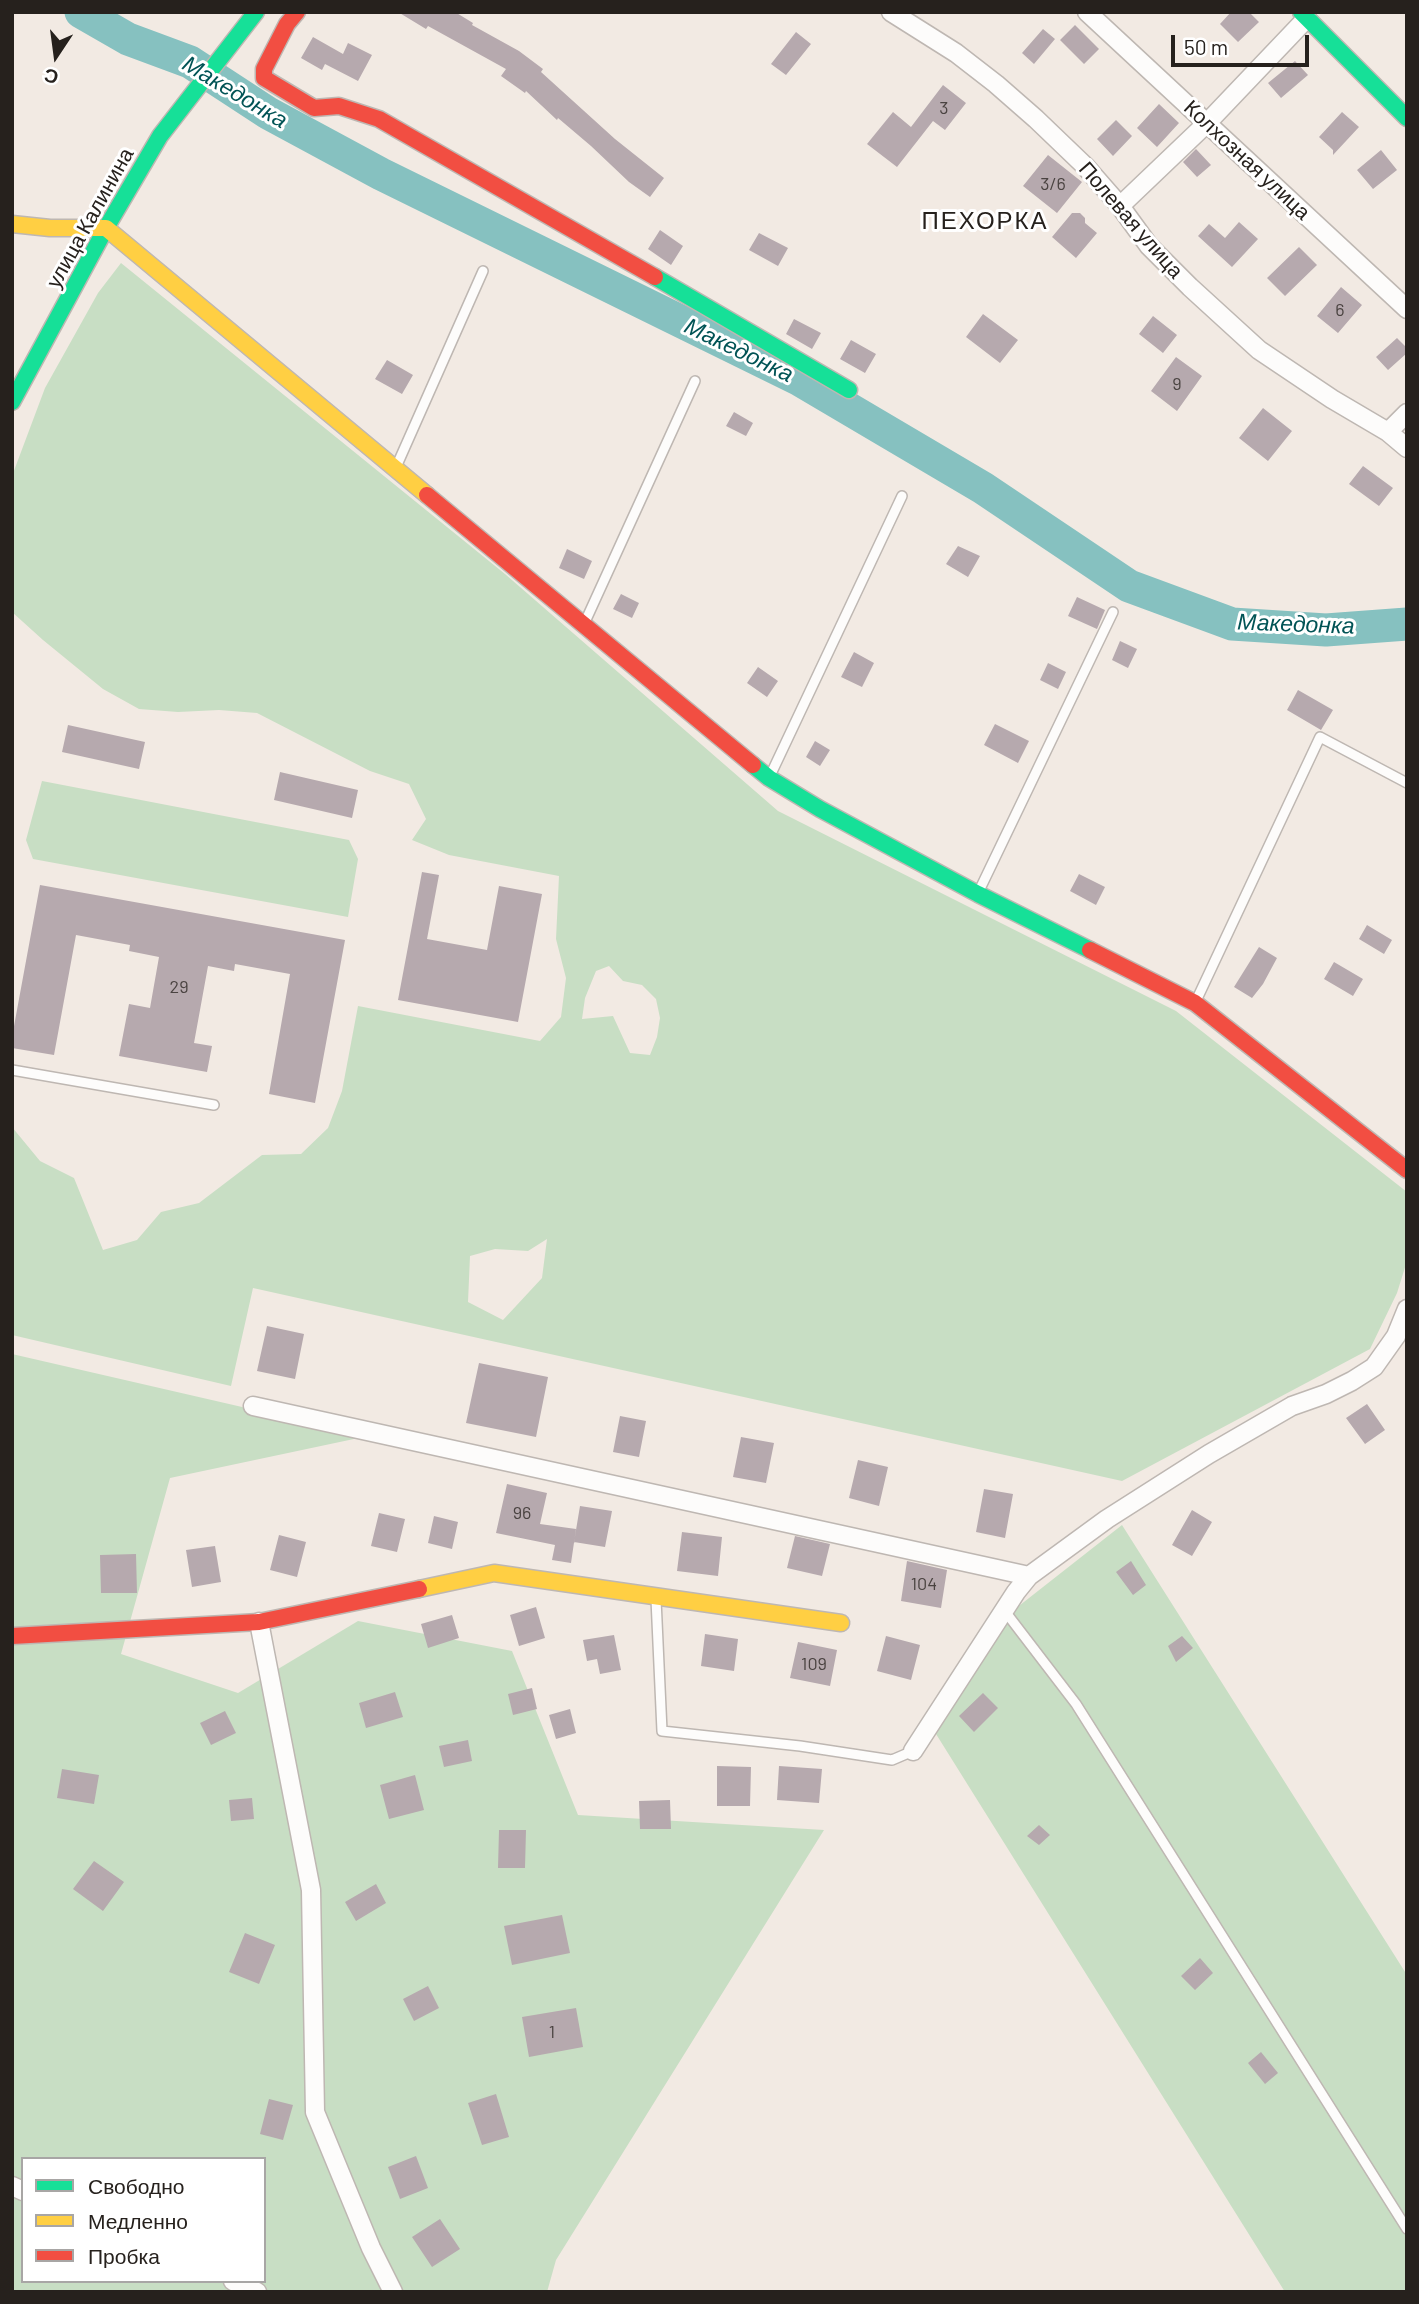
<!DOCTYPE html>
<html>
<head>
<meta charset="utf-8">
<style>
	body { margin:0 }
	#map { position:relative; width:1419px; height:2304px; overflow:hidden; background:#f2eae3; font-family:Barlow,sans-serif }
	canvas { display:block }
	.frame { position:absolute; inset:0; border:14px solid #26211d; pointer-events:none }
	.legend { position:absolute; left:21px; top:2157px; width:245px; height:126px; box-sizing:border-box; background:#fff; border:2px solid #a8a6a5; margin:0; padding:9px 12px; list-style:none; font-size:21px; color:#26211d }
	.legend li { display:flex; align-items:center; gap:14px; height:35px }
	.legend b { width:35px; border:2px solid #a8a6a5 }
	.north { position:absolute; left:21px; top:21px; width:70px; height:70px; -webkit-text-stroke:5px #fff; paint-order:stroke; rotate:193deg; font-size:19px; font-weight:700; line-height:28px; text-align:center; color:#26211d }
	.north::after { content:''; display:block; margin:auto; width:24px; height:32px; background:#26211d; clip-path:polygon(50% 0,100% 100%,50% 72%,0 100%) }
	.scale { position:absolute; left:1171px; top:35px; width:138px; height:32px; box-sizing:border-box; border:4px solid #26211d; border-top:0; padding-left:9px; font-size:21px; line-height:24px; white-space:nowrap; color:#26211d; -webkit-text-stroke:5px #fff; paint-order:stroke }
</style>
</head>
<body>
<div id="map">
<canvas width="1419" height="2304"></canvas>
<div class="frame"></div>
<ul class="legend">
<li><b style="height:9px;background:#16e098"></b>Свободно</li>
<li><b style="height:9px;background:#ffcf43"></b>Медленно</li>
<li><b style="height:9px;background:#f24e42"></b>Пробка</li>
</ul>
<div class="north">С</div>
<div class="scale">50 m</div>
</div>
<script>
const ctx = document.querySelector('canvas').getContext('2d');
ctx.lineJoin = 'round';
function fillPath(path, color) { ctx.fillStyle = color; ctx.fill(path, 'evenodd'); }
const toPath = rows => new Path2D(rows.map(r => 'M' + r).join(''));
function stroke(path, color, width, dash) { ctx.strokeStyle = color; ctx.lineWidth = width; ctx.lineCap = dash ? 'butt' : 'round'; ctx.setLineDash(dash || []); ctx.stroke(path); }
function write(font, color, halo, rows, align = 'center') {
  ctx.font = font + ' Barlow,sans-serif'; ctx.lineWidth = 6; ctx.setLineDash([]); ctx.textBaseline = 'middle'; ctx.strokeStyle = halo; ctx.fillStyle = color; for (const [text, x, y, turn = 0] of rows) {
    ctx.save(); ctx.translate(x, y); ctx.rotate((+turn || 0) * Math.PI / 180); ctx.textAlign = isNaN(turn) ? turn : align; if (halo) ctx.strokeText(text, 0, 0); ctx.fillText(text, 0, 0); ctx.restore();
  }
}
fillPath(toPath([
	[121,263,505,574,778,811,1176,1011,1407,1192,1407,1261,1397,1293,1370,1349,1122,1481,253,1288,231,1386,12,1335,12,1127,40,1161,74,1178,103,1250,137,1240,161,1212,199,1203,262,1155,301,1154,328,1128,342,1091,358,1006,540,1041,561,1017,566,978,556,939,559,876,449,855,412,840,426,819,409,784,370,771,257,713,219,710,178,712,139,709,103,689,43,640,12,612,12,476,45,388,98,293],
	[609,966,623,981,642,985,656,999,660,1018,657,1037,650,1055,630,1053,613,1016,582,1019,585,998,596,971],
	[547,1239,542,1278,503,1320,468,1302,470,1256,495,1249,528,1251],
	[42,781,349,840,358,859,348,917,33,859,26,840],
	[12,1354,368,1436,170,1478,121,1654,238,1693,358,1621,512,1651,578,1815,824,1830,556,2260,547,2292,12,2292],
	[23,2159,264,2159,264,2281,23,2281],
	[1122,1525,1407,1975,1407,2292,1285,2292,936,1734,933,1723,1001,1620]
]), '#c8dec4');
stroke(toPath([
	[81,12,128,39,190,62,268,113,381,174,800,380,983,488,1129,586,1232,624,1326,630,1407,624]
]), '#86c1c0', 33);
fillPath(toPath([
	[398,12,455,12,473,23,472,25,519,51,543,69,541,72,615,139,664,178,650,197,629,182,591,146,558,118,557,120,526,91,525,93,501,76,506,69,428,26,426,29],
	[1231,12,1249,12,1259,22,1238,42,1220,24],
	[1075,25,1099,49,1084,64,1060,40],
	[1043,29,1055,39,1034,64,1022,53],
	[796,32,811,44,786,75,771,64],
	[313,37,343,54,348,43,372,55,358,81,325,64,322,70,301,58],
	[1295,61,1308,75,1281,98,1268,83],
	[943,85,966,103,945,130,933,121,897,167,867,144,893,112,911,127],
	[1159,104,1179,123,1157,147,1137,128],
	[1342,112,1359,127,1333,155,1333,150,1319,137],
	[1116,120,1132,136,1113,156,1097,139],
	[1196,149,1211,165,1197,177,1183,162],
	[1381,150,1397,170,1373,189,1357,170],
	[1048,155,1082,182,1057,213,1023,186],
	[1072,213,1080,213,1085,218,1085,223,1097,233,1076,258,1052,237],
	[1239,222,1258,239,1232,267,1198,236,1209,224,1225,238],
	[660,230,683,246,671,265,648,249],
	[759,233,788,248,778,266,749,250],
	[1299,247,1317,265,1285,296,1267,278],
	[1341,287,1362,305,1338,333,1317,316],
	[983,314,1018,340,1000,363,966,337],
	[1153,316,1177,335,1163,353,1139,334],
	[794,319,821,333,812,349,786,334],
	[1397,338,1407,348,1407,353,1388,370,1376,357],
	[851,340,876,354,865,373,840,359],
	[1176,357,1202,376,1177,411,1151,391],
	[387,360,413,375,402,394,375,379],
	[1263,408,1292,431,1268,461,1239,438],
	[734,412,753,423,746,436,726,426],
	[1363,466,1393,488,1379,506,1349,484],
	[958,546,980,556,968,577,946,564],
	[567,549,592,561,584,579,559,568],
	[621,594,639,603,632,618,613,609],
	[1077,597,1105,610,1097,629,1068,616],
	[1120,641,1137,649,1128,668,1112,660],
	[854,652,874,663,862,687,841,677],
	[1048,663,1066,672,1058,689,1040,680],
	[758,667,778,681,767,697,747,683],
	[1298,690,1333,710,1321,730,1287,710],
	[995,724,1029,741,1018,763,984,745],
	[68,725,145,742,139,769,62,752],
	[815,741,830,750,820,766,806,757],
	[280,772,358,790,352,818,274,800],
	[422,872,439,875,427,939,487,950,499,886,542,894,518,1022,398,1000],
	[1079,874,1105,887,1096,905,1070,891],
	[40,885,345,940,315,1103,269,1094,290,974,235,964,234,971,208,966,194,1043,212,1046,207,1072,119,1056,129,1004,150,1008,159,957,129,951,130,945,76,935,54,1055,12,1048,12,1037],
	[1367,925,1392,940,1384,954,1359,939],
	[1259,947,1277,958,1263,984,1252,998,1234,987],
	[1334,962,1363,979,1353,996,1324,979],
	[267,1326,304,1334,295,1379,257,1371],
	[479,1363,548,1377,536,1437,466,1423],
	[1367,1404,1385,1430,1365,1444,1346,1418],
	[620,1416,646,1421,639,1457,613,1452],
	[741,1437,774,1443,766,1483,733,1477],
	[858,1460,888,1467,879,1506,849,1498],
	[507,1484,547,1493,540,1524,576,1529,571,1563,552,1560,555,1545,496,1533],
	[984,1489,1013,1494,1005,1538,976,1532],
	[580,1506,612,1511,605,1547,574,1542],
	[1192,1510,1212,1522,1192,1556,1172,1545],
	[379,1513,405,1519,397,1552,371,1546],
	[434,1516,458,1522,452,1549,428,1543],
	[682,1532,722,1537,718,1576,677,1571],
	[279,1535,306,1542,297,1577,270,1570],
	[795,1536,830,1544,822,1576,787,1568],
	[215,1546,221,1582,192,1587,186,1550],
	[136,1554,137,1593,101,1593,100,1555],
	[907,1561,947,1570,941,1608,901,1601],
	[1131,1561,1146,1585,1133,1595,1116,1572],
	[536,1607,545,1638,519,1646,510,1615],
	[452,1615,459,1638,428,1648,421,1624],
	[705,1634,738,1639,734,1671,701,1666],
	[614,1635,621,1670,600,1674,597,1659,587,1661,583,1640],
	[886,1636,920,1645,911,1680,877,1671],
	[1182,1636,1193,1648,1176,1662,1168,1646],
	[798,1642,837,1650,830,1686,790,1678],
	[532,1688,537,1709,513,1715,508,1694],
	[395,1692,403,1717,366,1728,359,1703],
	[983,1693,998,1708,974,1732,959,1716],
	[570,1709,576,1733,556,1739,549,1715],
	[225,1711,236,1733,211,1745,200,1723],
	[468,1740,472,1761,444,1767,439,1746],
	[717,1766,751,1767,750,1806,717,1806],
	[779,1766,822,1769,819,1803,777,1800],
	[62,1769,99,1775,94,1804,57,1798],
	[415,1775,424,1810,389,1819,380,1785],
	[252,1798,254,1819,231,1821,229,1800],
	[670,1800,671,1829,640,1829,639,1801],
	[1039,1825,1050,1835,1039,1845,1027,1836],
	[499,1830,526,1830,525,1868,498,1868],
	[94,1861,124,1882,103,1911,73,1889],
	[376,1884,386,1903,356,1921,345,1902],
	[562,1915,570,1953,512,1965,504,1926],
	[245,1933,275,1945,259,1984,229,1972],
	[1200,1958,1213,1973,1195,1990,1181,1976],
	[428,1986,439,2008,414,2021,403,1999],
	[576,2008,583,2047,529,2057,522,2017],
	[1261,2052,1278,2073,1265,2084,1248,2063],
	[496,2094,509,2137,482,2145,468,2103],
	[269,2099,293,2105,283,2140,260,2134],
	[416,2156,428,2188,400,2199,388,2167],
	[440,2219,460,2249,432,2267,412,2237]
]), '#b6a9ae');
const lane = toPath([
	[397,465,483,271],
	[585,622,695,381],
	[770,776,902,496],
	[979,891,1113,612],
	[1196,1001,1320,737,1407,783],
	[12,1070,214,1105],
	[656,1599,662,1731,800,1746,892,1760,913,1751],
	[1004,1610,1076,1704,1407,2229]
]);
const street = toPath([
	[891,12,956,53,996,84,1036,119,1085,166,1120,206,1149,246,1190,287,1259,350,1332,399,1388,432,1407,448],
	[1087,12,1407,309],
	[1120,206,1207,123,1307,18],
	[1388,432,1407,413],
	[253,1406,1029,1576],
	[259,1622,311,1890,315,2112,371,2248,393,2292],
	[913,1751,1016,1592,1029,1576,1107,1519,1209,1454,1292,1406,1326,1394,1352,1381,1374,1367,1396,1336,1407,1309],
	[12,2186,23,2191],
	[233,2281,257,2292]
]);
const fast = toPath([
	[1301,12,1407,118],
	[655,277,849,390],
	[12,402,106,228,160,136,256,12],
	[753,765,769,778,820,809,978,894,1090,950]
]);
const slow = toPath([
	[12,224,50,228,106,228,427,495],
	[419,1589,494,1573,841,1623]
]);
const jam = toPath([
	[297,12,287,24,264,69,264,78,314,108,339,106,379,119,655,277],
	[427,495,753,765],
	[1090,950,1195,1003,1407,1170],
	[12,1636,259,1622,419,1589]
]);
stroke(lane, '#beb7b2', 12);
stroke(street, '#beb7b2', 21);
stroke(fast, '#beb7b2', 19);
stroke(slow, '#beb7b2', 19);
stroke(jam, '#beb7b2', 19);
stroke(lane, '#fdfcfb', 9);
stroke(street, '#fdfcfb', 18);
stroke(fast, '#16e098', 16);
stroke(slow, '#ffcf43', 16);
stroke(jam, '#f24e42', 16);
write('18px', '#4a4341', null, [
	["3",944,108],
	["3/6",1053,184],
	["6",1340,310],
	["9",1177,384],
	["29",179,987],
	["96",522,1513],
	["104",924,1584],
	["109",814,1664],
	["1",552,2032]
]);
write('21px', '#26211d', '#fff', [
	["Колхозная улица",1247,160,43],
	["улица Калинина",90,218,-61],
	["Полевая улица",1131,220,49]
]);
write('italic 23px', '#015355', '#fff', [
	["Македонка",235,92,31],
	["Македонка",739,350,26],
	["Македонка",1296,624,2]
]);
ctx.letterSpacing = '2px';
write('24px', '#26211d', '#fff', [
	["ПЕХОРКА",985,221]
]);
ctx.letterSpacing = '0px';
</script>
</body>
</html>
